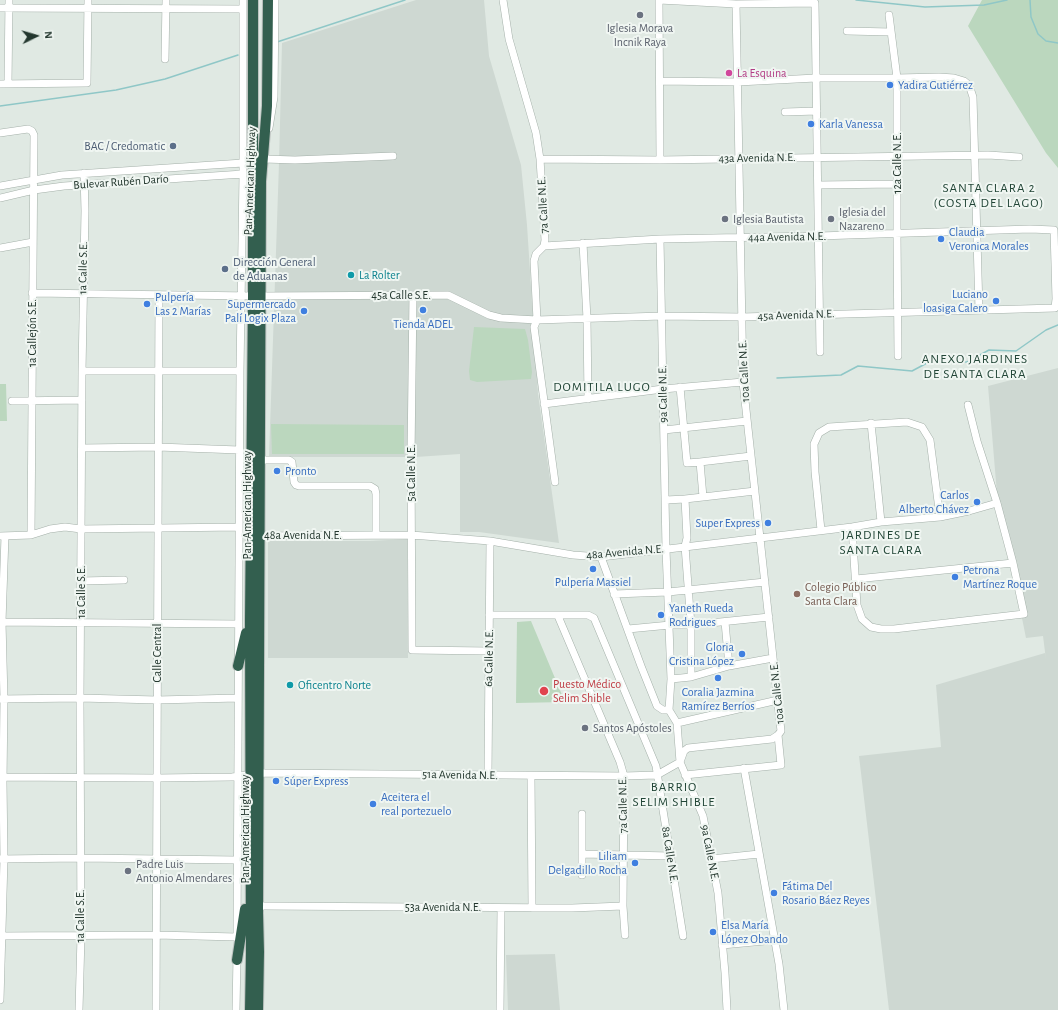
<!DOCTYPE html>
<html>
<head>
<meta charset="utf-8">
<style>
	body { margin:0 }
	#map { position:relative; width:1058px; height:1010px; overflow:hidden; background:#e0e9e3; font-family:"Alegreya Sans",sans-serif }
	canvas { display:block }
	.north { position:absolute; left:16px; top:16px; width:40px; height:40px; -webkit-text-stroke:3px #f0f6f2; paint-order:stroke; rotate:85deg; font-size:11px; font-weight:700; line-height:16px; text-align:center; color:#23372e }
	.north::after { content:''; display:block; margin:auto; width:14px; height:18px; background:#23372e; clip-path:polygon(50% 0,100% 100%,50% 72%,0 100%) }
</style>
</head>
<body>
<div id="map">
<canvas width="1058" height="1010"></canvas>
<div class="north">N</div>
</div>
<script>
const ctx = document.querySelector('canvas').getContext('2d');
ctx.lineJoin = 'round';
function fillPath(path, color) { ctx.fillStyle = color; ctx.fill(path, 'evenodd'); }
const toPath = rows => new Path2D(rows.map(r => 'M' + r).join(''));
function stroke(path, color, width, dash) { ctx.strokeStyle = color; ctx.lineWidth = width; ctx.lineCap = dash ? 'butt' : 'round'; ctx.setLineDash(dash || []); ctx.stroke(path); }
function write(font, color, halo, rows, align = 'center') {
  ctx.font = font + ' "Alegreya Sans",sans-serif'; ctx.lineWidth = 4; ctx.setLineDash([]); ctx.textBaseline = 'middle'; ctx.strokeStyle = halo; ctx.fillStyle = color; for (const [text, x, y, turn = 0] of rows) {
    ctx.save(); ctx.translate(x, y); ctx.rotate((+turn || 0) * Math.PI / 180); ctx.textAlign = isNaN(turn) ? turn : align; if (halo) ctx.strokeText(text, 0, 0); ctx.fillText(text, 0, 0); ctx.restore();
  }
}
fillPath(toPath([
	[416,0,484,0,489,56,521,165,527,225,538,394,559,543,479,532,460,532,460,454,416,457,269,457,279,163,282,43],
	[1058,368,1058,1010,889,1010,859,756,941,747,936,685,1045,653,1046,660,1043,636,1026,638,997,494,988,386],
	[407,539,408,658,268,658,268,541,370,541],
	[555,954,560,1010,508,1010,506,955]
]), '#ced8d2');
fillPath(toPath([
	[982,0,1058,0,1058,168,1046,153,968,26],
	[474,327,525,329,528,340,532,372,531,379,477,382,470,380,469,371],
	[0,384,6,384,7,421,0,421],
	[271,424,404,425,404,454,272,454],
	[531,621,565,702,516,703,517,622]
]), '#bbd7be');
stroke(toPath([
	[856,0,925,7,984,5,1007,0],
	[1030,0,1031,17,1038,34,1046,41,1058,43],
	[277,42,405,0],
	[0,106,116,90,165,79,238,55],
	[777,378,841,375,858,366,912,371,927,363,940,361,967,362,989,350,1016,351,1046,330,1058,325]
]), '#8fc7c7', 1.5);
const minor = toPath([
	[503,0,509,39,536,133,540,159,545,240,544,246,536,254,534,261,537,320,534,327,555,482],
	[659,0,736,4,815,3,820,352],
	[659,0,660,160],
	[0,8,243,9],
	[889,15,897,78,897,233,898,356],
	[847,31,891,32],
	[165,59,166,0],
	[660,81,738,82,816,78,897,78,939,77,954,78,964,81,969,85,973,97,979,310],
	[0,84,87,83,88,0],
	[8,84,9,0],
	[785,112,817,111],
	[269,128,274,97,275,0],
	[0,133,28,129,32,131,34,135,31,535],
	[264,159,295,160,393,156],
	[540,159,660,160,988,155,1019,157],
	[818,185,897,184],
	[0,186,62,175,243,163],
	[0,198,34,190,64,186,243,174],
	[660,239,666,549,671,679,669,710,677,723,680,762,703,816,718,893,725,973,727,1010],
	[583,243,587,319,588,399],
	[0,248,33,242],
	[32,293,253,296],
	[413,295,411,456,412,650,489,651],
	[261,296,448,295,489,315,501,318,537,320,662,316,742,317,1055,308,1056,299,1054,230,1030,229,819,236,660,239,544,246],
	[82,371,240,371],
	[680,387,687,463,700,462,703,497,685,499,687,538,685,546,691,625,691,677],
	[12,401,82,400],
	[544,404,663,389,743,382],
	[871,423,881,522],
	[664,430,747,421],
	[82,448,158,447,239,450],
	[260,460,289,460,292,462,294,482,296,485,299,486,370,486,375,489,376,494,376,535],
	[700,462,751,456],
	[703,497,755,491],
	[666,500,685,499],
	[852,527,857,605,862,619,871,627,881,629,894,629,1024,614,1013,563,997,503,977,441,968,405],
	[821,530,815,472,814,444,819,433,829,427,907,422,922,427,930,440,940,517],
	[0,536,31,535,50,529,65,527,81,529,239,527],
	[257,536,411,535,490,541,573,555,601,557,852,527,881,522,940,517,969,511,997,503],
	[601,557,641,666,657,706,663,710,669,710],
	[856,579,1013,563],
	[81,581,124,580],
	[614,594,668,592,765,582],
	[489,615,588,615,594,618,656,766,683,936],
	[558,616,620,762,624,776,623,906,625,935],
	[0,622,238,624],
	[725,622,729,666],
	[628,629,670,625,691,625,769,617],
	[671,679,691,677,729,666,773,658],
	[0,699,80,698,157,700,238,698],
	[677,723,778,700],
	[680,762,684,751,688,748,772,739,778,735,781,731,743,382,736,4],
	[744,768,779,964,784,1010],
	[488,775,490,541],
	[685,775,781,765,778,735],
	[531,776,532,908],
	[0,777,157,778,232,777,262,773,624,776,657,775,680,762],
	[582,814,582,875],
	[582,854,671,856],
	[0,859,81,858,237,860],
	[711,859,759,854],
	[263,906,572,908,623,906],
	[0,936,156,935,237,937],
	[237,936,240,371,243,174,243,0],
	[722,945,775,940],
	[0,1000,4,859,3,782,4,699,2,622,5,536],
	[79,1010,81,936,80,698,82,371,85,211,84,173],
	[156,1010,159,296],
	[236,1010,237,956],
	[500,1010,501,908]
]);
const highway = toPath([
	[238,666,246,633],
	[237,960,245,909],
	[250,1010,251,953,250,620,253,296,253,0],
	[258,1010,259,952,258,913,261,181,267,106,268,0]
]);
stroke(minor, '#a4b0a9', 8);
stroke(highway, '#bdc3c0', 12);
stroke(minor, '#fff', 7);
stroke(highway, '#335f4f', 10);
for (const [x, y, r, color] of [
	[640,15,4,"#6b7280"],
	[729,73,4,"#d1479c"],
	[890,85,4,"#3f7fe0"],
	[811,124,4,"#3f7fe0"],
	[173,146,4,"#5c6f8a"],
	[725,219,4,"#6b7280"],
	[831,219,4,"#6b7280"],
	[941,239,4,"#3f7fe0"],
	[225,269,4,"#5c6f8a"],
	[351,275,4,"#0f9aa8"],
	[996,301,4,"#3f7fe0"],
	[147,304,4,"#3f7fe0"],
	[423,310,4,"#3f7fe0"],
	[304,311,4,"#3f7fe0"],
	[277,471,4,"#3f7fe0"],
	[977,502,4,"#3f7fe0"],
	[768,523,4,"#3f7fe0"],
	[593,569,4,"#3f7fe0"],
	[955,577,4,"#3f7fe0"],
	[797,594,4,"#8d6e63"],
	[661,615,4,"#3f7fe0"],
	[742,654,4,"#3f7fe0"],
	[718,678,4,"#3f7fe0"],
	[290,685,4,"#0f9aa8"],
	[544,691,5,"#e0444e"],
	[585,728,4,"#6b7280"],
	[276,781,4,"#3f7fe0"],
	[373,804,4,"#3f7fe0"],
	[635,863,4,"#3f7fe0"],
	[128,871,4,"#6b7280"],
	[774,893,4,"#3f7fe0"],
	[713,932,4,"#3f7fe0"]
]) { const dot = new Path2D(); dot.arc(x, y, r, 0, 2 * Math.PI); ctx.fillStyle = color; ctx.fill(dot); stroke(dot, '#f0f6f2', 1.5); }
write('12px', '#5b616d', '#f0f6f2', [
	["Iglesia Morava",640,28,"center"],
	["Incnik Raya",640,42,"center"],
	["Iglesia del",839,212],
	["Nazareno",839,226],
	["Iglesia Bautista",733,219],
	["Santos Apóstoles",593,728],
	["Padre Luis",136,864],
	["Antonio Almendares",136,878]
], 'left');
write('12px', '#b23c85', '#f0f6f2', [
	["La Esquina",737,73]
], 'left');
write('12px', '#366cbe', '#f0f6f2', [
	["Yadira Gutiérrez",898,85],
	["Karla Vanessa",819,124],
	["Claudia",949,232],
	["Veronica Morales",949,246],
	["Luciano",988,294,"right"],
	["loasiga Calero",988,308,"right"],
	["Pulpería",155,297],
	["Las 2 Marías",155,311],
	["Supermercado",296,304,"right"],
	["Palí Logix Plaza",296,318,"right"],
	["Tienda ADEL",423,324,"center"],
	["Pronto",285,471],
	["Carlos",969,495,"right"],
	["Alberto Chávez",969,509,"right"],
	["Super Express",760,523,"right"],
	["Petrona",963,570],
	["Martínez Roque",963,584],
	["Pulpería Massiel",593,582,"center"],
	["Yaneth Rueda",669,608],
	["Rodrigues",669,622],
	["Gloria",734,647,"right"],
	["Cristina López",734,661,"right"],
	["Coralia Jazmina",718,692,"center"],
	["Ramírez Berríos",718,706,"center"],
	["Súper Express",284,781],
	["Aceitera el",381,797],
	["real portezuelo",381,811],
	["Liliam",627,856,"right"],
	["Delgadillo Rocha",627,870,"right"],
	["Fátima Del",782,886],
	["Rosario Báez Reyes",782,900],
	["Elsa María",721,925],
	["López Obando",721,939]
], 'left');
write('12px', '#4e5e75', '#f0f6f2', [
	["BAC / Credomatic",165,146],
	["Dirección General",233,262,"left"],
	["de Aduanas",233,276,"left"]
], 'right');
write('12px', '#23372e', '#f0f6f2', [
	["43a Avenida N.E.",757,158,-1],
	["12a Calle N.E.",897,163,-90],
	["Pan-American Highway",250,181,-88],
	["Bulevar Rubén Darío",121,182,-4],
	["7a Calle N.E.",543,205,-93],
	["44a Avenida N.E.",787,237,-1],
	["1a Calle S.E.",83,268,-89],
	["45a Calle S.E.",401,295],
	["45a Avenida N.E.",796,315,-2],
	["1a Callejón S.E.",32,333,-90],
	["10a Calle N.E.",744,371,-93],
	["9a Calle N.E.",663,394,-91],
	["5a Calle N.E.",411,473,-90],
	["Pan-American Highway",247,505,-90],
	["48a Avenida N.E.",303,535],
	["48a Avenida N.E.",625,552,-5],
	["1a Calle S.E.",81,592,-90],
	["Calle Central",157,653,-90],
	["6a Calle N.E.",489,658,-89],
	["10a Calle N.E.",777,693,-96],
	["51a Avenida N.E.",460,775,1],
	["7a Calle N.E.",623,805,-91],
	["Pan-American Highway",245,829,-90],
	["9a Calle N.E.",710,853,79],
	["8a Calle N.E.",670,855,81],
	["53a Avenida N.E.",443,907],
	["1a Calle S.E.",80,916,-90]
]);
write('12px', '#0d838f', '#f0f6f2', [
	["La Rolter",359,275],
	["Oficentro Norte",298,685]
], 'left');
write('12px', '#785e54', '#f0f6f2', [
	["Colegio Público",805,587],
	["Santa Clara",805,601]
], 'left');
write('12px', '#be3a42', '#f0f6f2', [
	["Puesto Médico",553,684],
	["Selim Shible",553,698]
], 'left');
ctx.letterSpacing = '1px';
write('13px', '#224637', '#f0f6f2', [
	["SANTA CLARA 2",989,188],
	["(COSTA DEL LAGO)",989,203],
	["ANEXO JARDINES",975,359],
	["DE SANTA CLARA",975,374],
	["DOMITILA LUGO",602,387],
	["JARDINES DE",881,535],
	["SANTA CLARA",881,550],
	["BARRIO",674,787],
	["SELIM SHIBLE",674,802]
]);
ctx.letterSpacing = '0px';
</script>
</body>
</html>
